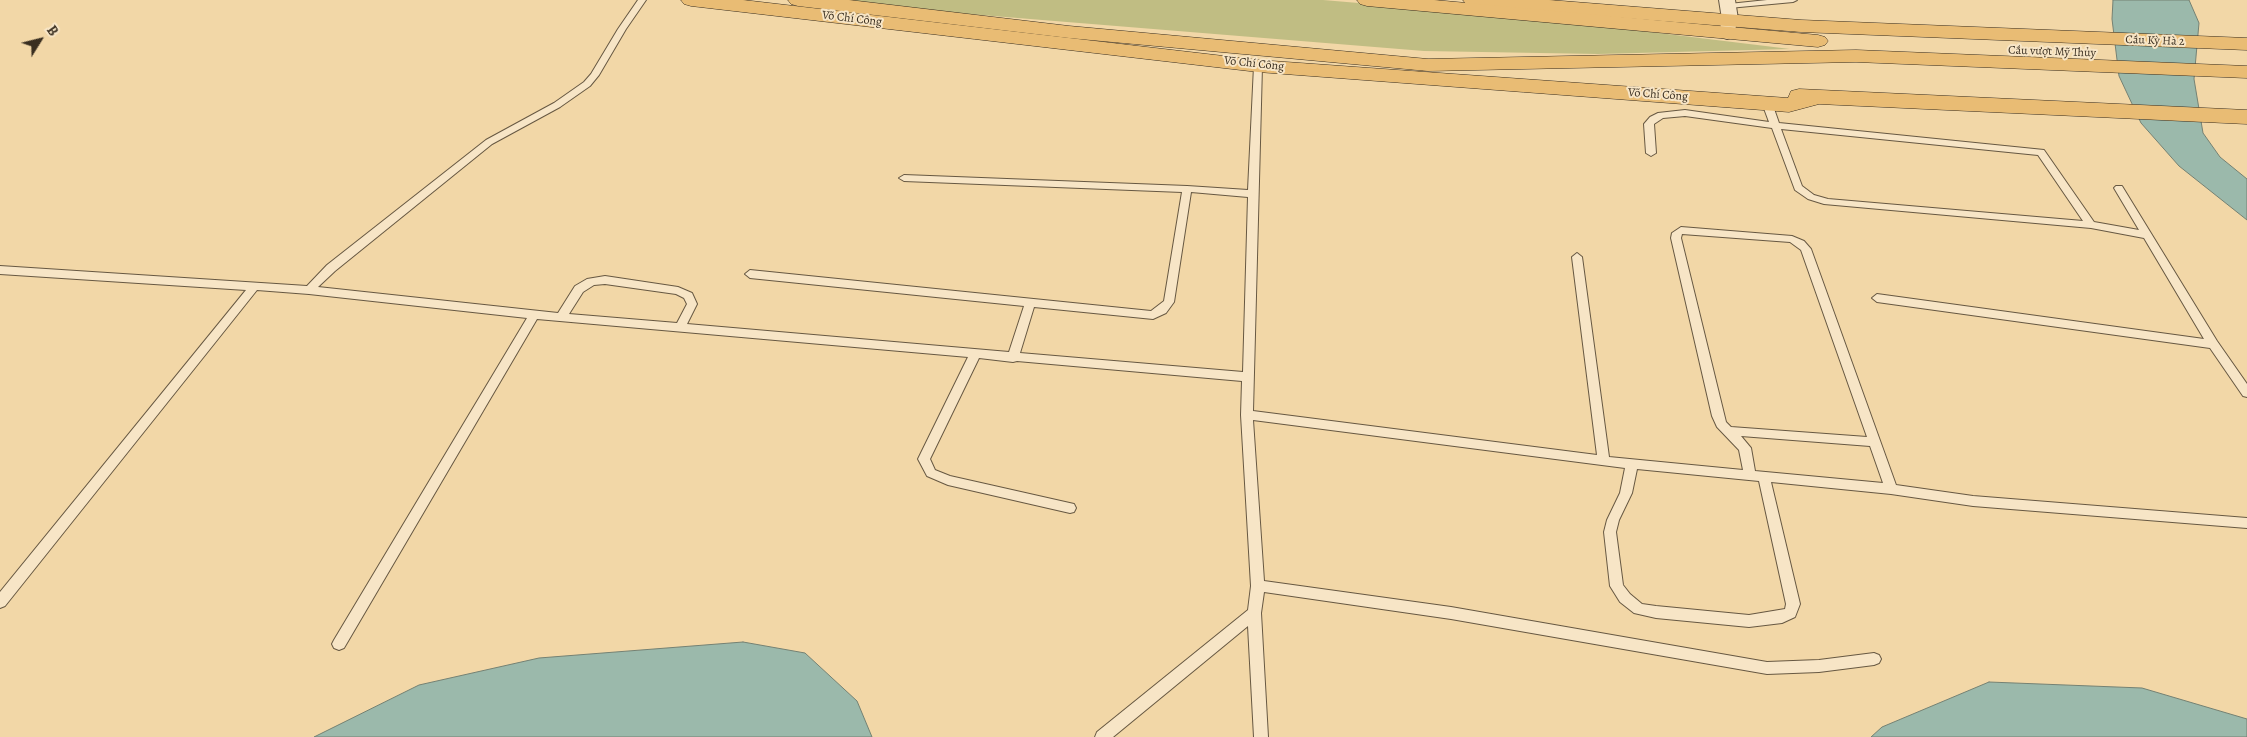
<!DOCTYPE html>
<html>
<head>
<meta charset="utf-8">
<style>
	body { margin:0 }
	#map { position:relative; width:2247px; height:737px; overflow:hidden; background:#f2d7a7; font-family:Alegreya,serif }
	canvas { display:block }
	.north { position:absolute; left:15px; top:15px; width:50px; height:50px; -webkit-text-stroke:4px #f7e5c6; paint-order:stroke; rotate:54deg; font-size:14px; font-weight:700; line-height:20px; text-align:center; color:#392e20 }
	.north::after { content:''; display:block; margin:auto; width:18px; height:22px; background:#392e20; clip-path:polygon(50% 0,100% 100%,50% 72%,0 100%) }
</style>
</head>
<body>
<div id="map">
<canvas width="2247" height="737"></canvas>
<div class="north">B</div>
</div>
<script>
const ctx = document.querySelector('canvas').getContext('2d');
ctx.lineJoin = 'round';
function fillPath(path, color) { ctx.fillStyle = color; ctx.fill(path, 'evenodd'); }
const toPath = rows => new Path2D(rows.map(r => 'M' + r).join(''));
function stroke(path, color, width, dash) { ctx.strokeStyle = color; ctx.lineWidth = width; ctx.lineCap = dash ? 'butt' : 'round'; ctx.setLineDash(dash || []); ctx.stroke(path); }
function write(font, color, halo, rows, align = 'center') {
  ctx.font = font + ' Alegreya,serif'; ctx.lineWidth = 4; ctx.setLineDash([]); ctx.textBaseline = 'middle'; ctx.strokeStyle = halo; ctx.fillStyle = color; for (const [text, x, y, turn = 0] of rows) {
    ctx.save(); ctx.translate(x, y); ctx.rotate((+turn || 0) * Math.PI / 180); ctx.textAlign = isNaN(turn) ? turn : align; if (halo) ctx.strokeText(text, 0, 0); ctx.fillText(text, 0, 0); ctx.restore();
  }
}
fillPath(toPath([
	[835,0,1323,0,1536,18,1790,49,1598,54,1424,51,907,9]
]), '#c0bd83');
const water = toPath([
	[2113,0,2189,0,2199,23,2194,79,2203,133,2220,157,2247,179,2247,220,2179,166,2141,123,2119,76,2112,19,2113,0],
	[743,642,805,653,857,701,872,737,314,737,419,685,539,658,743,642],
	[1989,682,2142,688,2247,719,2247,737,1871,737,1882,727,1989,682]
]);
fillPath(water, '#9bb9ab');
stroke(water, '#748173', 1);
const lane = toPath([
	[638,0,646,0,626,29,599,75,590,86,560,107,492,144,335,271,318,287,558,313,575,286,587,279,605,276,678,287,692,293,697,304,687,324,1009,352,1024,306,750,278,745,274,750,270,1151,311,1164,301,1182,192,904,181,899,178,904,175,1187,186,1248,190,1254,66,1258,63,1262,66,1253,411,1597,455,1572,257,1577,253,1582,257,1609,457,1743,470,1739,450,1717,427,1712,416,1671,238,1672,233,1681,227,1792,236,1804,241,1811,249,1896,485,1973,496,2247,518,2247,528,1973,506,1891,494,1771,482,1800,604,1795,617,1782,623,1749,627,1656,618,1634,613,1620,602,1610,586,1604,532,1607,520,1620,493,1625,468,1253,420,1264,581,1451,607,1767,662,1819,660,1874,653,1879,655,1881,659,1879,663,1874,665,1819,672,1767,674,1451,619,1264,592,1261,613,1268,737,1254,737,1248,626,1113,737,1095,737,1097,732,1248,610,1251,586,1241,415,1242,381,1017,361,1013,362,979,358,930,459,935,470,950,476,1074,504,1076,508,1074,512,1070,513,948,485,927,476,918,459,968,357,537,319,344,648,339,650,334,648,332,644,334,640,527,318,309,294,257,290,5,606,0,608,0,592,246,290,0,274,0,266,307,286,327,265,486,140,554,103,584,82,591,74,618,29,638,0],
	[1191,192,1248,197,1243,372,1020,353,1034,307,1153,319,1166,313,1174,302,1191,192],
	[1682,234,1790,242,1801,250,1867,437,1731,427,1726,422,1681,238,1682,234],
	[605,284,676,294,684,298,687,304,677,323,569,314,583,292,594,285,605,284],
	[1741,436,1870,446,1883,483,1755,471,1751,448,1741,436],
	[1637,469,1759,481,1786,604,1785,609,1749,615,1656,606,1642,604,1630,594,1623,585,1616,532,1619,520,1632,493,1637,469],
	[1767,0,1797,0,1793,2,1729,8,1725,6,1729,4,1767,0],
	[1767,100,1772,103,1779,123,2044,150,2094,222,2139,230,2114,188,2116,186,2122,186,2217,341,2247,384,2247,397,2243,396,2210,348,1877,302,1872,298,1877,294,2204,339,2144,238,2091,228,1824,204,1808,199,1795,190,1772,128,1685,116,1663,118,1654,124,1656,153,1651,156,1646,153,1644,124,1650,117,1658,113,1685,110,1769,122,1762,103,1767,100],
	[1781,129,2038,155,2083,221,1828,199,1814,195,1802,186,1781,129]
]);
const street = toPath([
	[1719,0,1735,0,1738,19,1733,37,1727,39,1721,37,1719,34,1722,19,1719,0]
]);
const primary = toPath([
	[681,0,743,0,1258,60,1788,98,1791,91,1799,89,2247,110,2247,124,1819,104,1789,112,1258,72,691,6,684,4,681,0],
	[1463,0,1549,0,1801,20,2247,38,2247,50,1801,32,1473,6,1466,4,1463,0]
]);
const highway = toPath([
	[788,0,849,0,1069,26,1428,59,1856,50,2247,66,2247,78,1856,62,1428,71,1069,38,798,6,791,4,788,0],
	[1357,0,1434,0,1818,35,1825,37,1828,41,1825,45,1818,47,1367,6,1360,4,1357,0]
]);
stroke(lane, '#675842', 2);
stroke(street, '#675842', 2);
stroke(primary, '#392e20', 1);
stroke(highway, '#392e20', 1);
fillPath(lane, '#f7e5c6');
fillPath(street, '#f7e5c6');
fillPath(primary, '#e9bc74');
fillPath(highway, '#e9bc74');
write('12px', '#392e20', '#f7e5c6', [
	["Võ Chí Công",852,19,7],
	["Cầu Kỳ Hà 2",2155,41,2],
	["Cầu vượt Mỹ Thủy",2052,52,2],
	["Võ Chí Công",1254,64,6],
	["Võ Chí Công",1658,95,4]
]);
</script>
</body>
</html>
